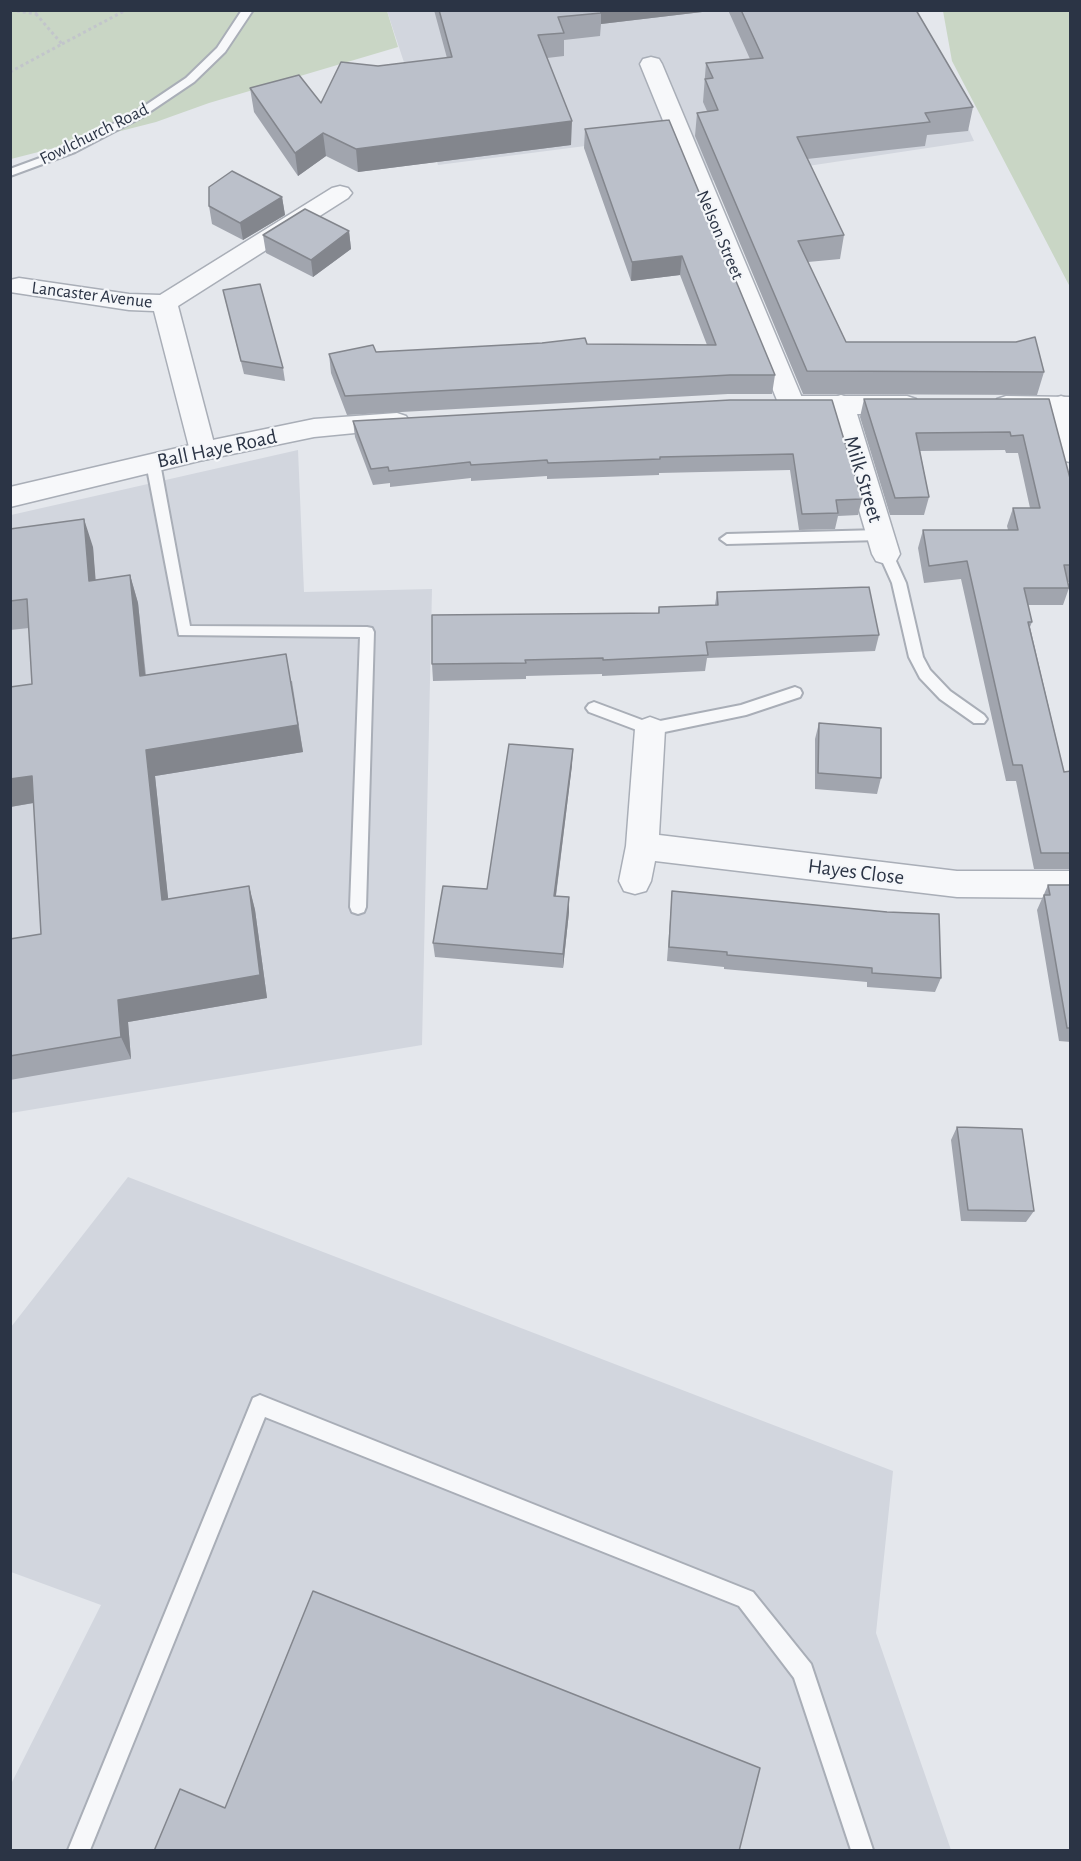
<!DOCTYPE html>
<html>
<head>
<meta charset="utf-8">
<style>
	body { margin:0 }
	#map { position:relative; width:1081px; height:1861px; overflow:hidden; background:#e4e7ec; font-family:"Alegreya Sans",sans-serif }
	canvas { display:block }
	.frame { position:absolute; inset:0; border:12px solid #2b3445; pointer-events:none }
</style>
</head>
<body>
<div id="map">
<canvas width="1081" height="1861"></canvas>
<div class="frame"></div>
</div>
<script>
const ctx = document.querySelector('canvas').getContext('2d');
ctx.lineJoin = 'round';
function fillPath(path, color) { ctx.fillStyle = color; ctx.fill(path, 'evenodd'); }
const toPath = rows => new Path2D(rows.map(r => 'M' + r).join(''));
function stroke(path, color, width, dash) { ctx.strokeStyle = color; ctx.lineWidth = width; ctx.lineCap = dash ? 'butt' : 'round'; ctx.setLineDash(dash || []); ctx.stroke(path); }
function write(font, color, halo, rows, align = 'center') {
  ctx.font = font + ' "Alegreya Sans",sans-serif'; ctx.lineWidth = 4.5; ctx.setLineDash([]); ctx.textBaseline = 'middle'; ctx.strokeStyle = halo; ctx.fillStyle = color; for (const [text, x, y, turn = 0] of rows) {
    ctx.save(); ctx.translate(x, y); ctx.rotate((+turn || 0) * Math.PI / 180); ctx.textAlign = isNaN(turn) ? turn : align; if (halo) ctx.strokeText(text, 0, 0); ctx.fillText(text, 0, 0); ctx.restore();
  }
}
fillPath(toPath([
	[387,11,909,11,951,90,974,141,675,186,655,137,438,165],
	[298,450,304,592,432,589,422,1045,11,1113,11,515],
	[128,1177,893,1471,876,1633,951,1850,11,1850,10,1786,101,1605,11,1572,11,1327]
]), '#d2d6de');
fillPath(toPath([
	[11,11,387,11,398,47,209,103,156,122,11,159],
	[943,11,1070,11,1070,287,952,61]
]), '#c9d6c5');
const service = toPath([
	[242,10,253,10,225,52,194,82,142,117,75,152,10,176,10,169,67,148,134,113,186,78,217,48,242,10],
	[153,458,160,463,190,626,367,627,372,628,374,632,366,907,364,912,358,914,352,912,350,907,360,637,179,635,146,463,153,458],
	[880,530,887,535,880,540,727,544,720,539,727,534,880,530],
	[886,549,891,550,906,583,923,657,930,670,950,691,984,715,987,719,984,723,974,723,940,699,920,678,909,657,892,583,879,554,886,549],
	[795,687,800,689,802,693,800,697,746,715,650,735,589,712,586,708,589,704,594,702,650,723,741,705,795,687],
	[260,1395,753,1592,811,1664,873,1850,851,1850,794,1678,739,1606,265,1417,90,1850,68,1850,253,1398,260,1395]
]);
const minor = toPath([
	[651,57,659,59,662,64,805,405,801,411,792,414,783,411,779,405,640,64,643,59,651,57],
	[340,186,348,188,352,193,348,198,178,306,216,451,213,458,203,460,193,458,190,451,154,311,129,310,10,292,10,280,19,278,129,294,160,295,332,188,340,186],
	[841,395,850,398,854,404,900,554,896,561,886,564,876,561,872,554,828,404,832,398,841,395],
	[1061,396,1070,399,1070,462,1060,460,1057,453,1048,405,1052,399,1061,396],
	[650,717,661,721,665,729,659,835,957,871,1070,871,1070,898,957,897,655,861,651,881,646,891,635,894,624,891,619,881,626,846,635,729,639,721,650,717]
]);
const tertiary = toPath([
	[790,396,907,396,916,399,920,405,916,411,907,414,790,414,781,411,777,405,781,399,790,396],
	[1006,396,1070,397,1070,415,1006,414,997,411,993,405,997,399,1006,396],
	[397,413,406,416,410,422,406,428,314,437,203,460,10,507,10,487,203,442,314,419,397,413]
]);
stroke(service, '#a9aeb7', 4);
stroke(minor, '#a9aeb7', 3);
stroke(tertiary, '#a9aeb7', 3);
stroke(toPath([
	[11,10,36,14,41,10],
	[62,44,126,10],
	[10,72,62,44,36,14]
]), '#c2c5cb', 3, [3, 3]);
fillPath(service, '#f7f8fa');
fillPath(minor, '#f7f8fa');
fillPath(tertiary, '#f7f8fa');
fillPath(toPath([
	[434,10,719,10,601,24,600,36,564,40,564,56,547,58,571,145,358,172,326,156,298,176,254,112,250,88,321,103,378,66,447,58],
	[728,10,916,10,973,107,968,131,927,135,925,146,807,159,844,235,840,259,808,262,846,342,1044,372,1037,395,803,394,695,136,697,113,707,111,703,102,706,63,750,59],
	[585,129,775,375,772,394,728,394,347,415,331,373,329,354,587,344,707,345,680,275,631,281,584,148],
	[282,197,285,215,243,240,212,224,209,206],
	[349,231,351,249,313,277,266,253,263,235],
	[223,290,283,368,285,381,244,374],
	[864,399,1049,399,1071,482,1071,582,1068,582,1069,588,1063,605,1028,605,1032,622,1030,627,1064,772,1071,771,1071,869,1034,869,1016,781,1006,781,961,579,924,583,918,548,923,530,1008,530,1007,526,1013,508,1030,508,1018,453,1006,453,1005,450,920,451,929,497,924,515,890,515,860,417],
	[730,400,862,499,858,515,838,516,835,529,799,530,790,470,659,473,659,475,547,479,547,476,471,481,471,478,390,487,390,483,373,485,355,437,353,421],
	[10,529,93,547,95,580,130,575,138,603,146,675,292,681,303,752,155,776,168,899,249,886,255,910,267,998,128,1022,131,1059,10,1080,10,939,41,934,34,803,10,807,10,687,32,684,29,628,10,630],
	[717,592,879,635,875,651,707,658,705,671,602,676,602,674,526,676,526,679,433,681,432,664,658,613,659,607,715,605],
	[819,723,881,778,877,794,815,789,815,739],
	[572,765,556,896,569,897,569,912,563,968,435,957,433,943,487,889],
	[1048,885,1071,885,1071,1042,1059,1041,1037,910],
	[672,891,941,978,935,992,867,987,867,982,724,969,724,967,667,961],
	[957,1127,1034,1211,1026,1222,961,1221,951,1140]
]), '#a1a5ae');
fillPath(toPath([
	[596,10,719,10,601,24,601,13],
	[572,121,571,145,358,172,356,149],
	[323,133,326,156,298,176,295,153],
	[282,197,285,215,243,240,240,223],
	[349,231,351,249,313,277,311,260],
	[682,256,680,275,631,281,632,262],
	[84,519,93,547,98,609,89,581],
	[130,575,138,603,148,703,140,676],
	[286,654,303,752,155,776,171,925,162,900,146,750],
	[573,749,572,765,554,910,554,896],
	[32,776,44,801,10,807,10,779],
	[249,886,255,910,267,998,128,1022,131,1059,121,1037,118,1000],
	[569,897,569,912,563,968,563,954]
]), '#83868d');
const building = toPath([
	[439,10,600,10,601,13,558,17,564,33,538,35,572,121,356,149,323,133,295,153,250,88,299,75,321,103,341,62,378,66,452,57,439,10],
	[741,10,916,10,973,107,925,113,930,122,797,137,844,235,798,241,846,342,1016,342,1035,337,1044,372,807,371,697,113,718,110,705,79,713,78,706,63,763,58,741,10],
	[669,120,775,375,730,375,345,396,329,354,373,345,376,352,542,343,585,338,587,344,716,345,682,256,632,262,585,129,669,120],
	[232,171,282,197,240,223,209,206,209,187,232,171],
	[305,209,349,231,311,260,263,235,305,209],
	[260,284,283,368,241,361,223,290,260,284],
	[864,399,1049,399,1071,482,1071,565,1064,565,1069,588,1024,588,1032,622,1028,622,1064,772,1071,771,1071,853,1041,853,1022,765,1013,765,967,561,929,566,923,530,1018,530,1013,508,1040,508,1023,435,1011,436,1010,432,916,433,929,497,895,498,864,399],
	[730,400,832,400,862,499,836,500,838,513,802,514,793,454,660,457,660,459,548,463,547,460,471,465,470,462,389,471,388,467,371,469,353,421,730,400],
	[84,519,89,581,130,575,140,676,286,654,298,725,146,750,162,900,249,886,260,975,118,1000,121,1037,10,1056,10,939,41,934,32,776,10,779,10,687,32,684,27,599,10,601,10,529,84,519],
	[869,587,879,635,706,642,708,655,603,660,603,658,525,660,526,663,432,664,432,615,659,613,659,607,718,605,717,592,869,587],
	[819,723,881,728,881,778,818,773,819,723],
	[509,744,573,749,554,896,569,897,563,954,433,943,443,886,487,889,509,744],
	[1048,885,1071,885,1071,1028,1067,1028,1044,895,1050,895,1048,885],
	[672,891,887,912,939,914,941,978,872,973,872,968,727,955,727,952,669,947,672,891],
	[957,1127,1022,1129,1034,1211,968,1210,957,1127],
	[313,1591,760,1768,739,1851,154,1851,180,1789,225,1808,313,1591]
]);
fillPath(building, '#bbc0ca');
stroke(building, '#83868d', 1.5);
write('18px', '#2b3445', '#f4f6f9', [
	["Fowlchurch Road",94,134,-26],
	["Nelson Street",720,235,67],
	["Lancaster Avenue",92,295,7]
]);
write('21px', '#2b3445', '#f4f6f9', [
	["Ball Haye Road",217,449,-12],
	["Milk Street",863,479,73],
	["Hayes Close",856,872,7]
]);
</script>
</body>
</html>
